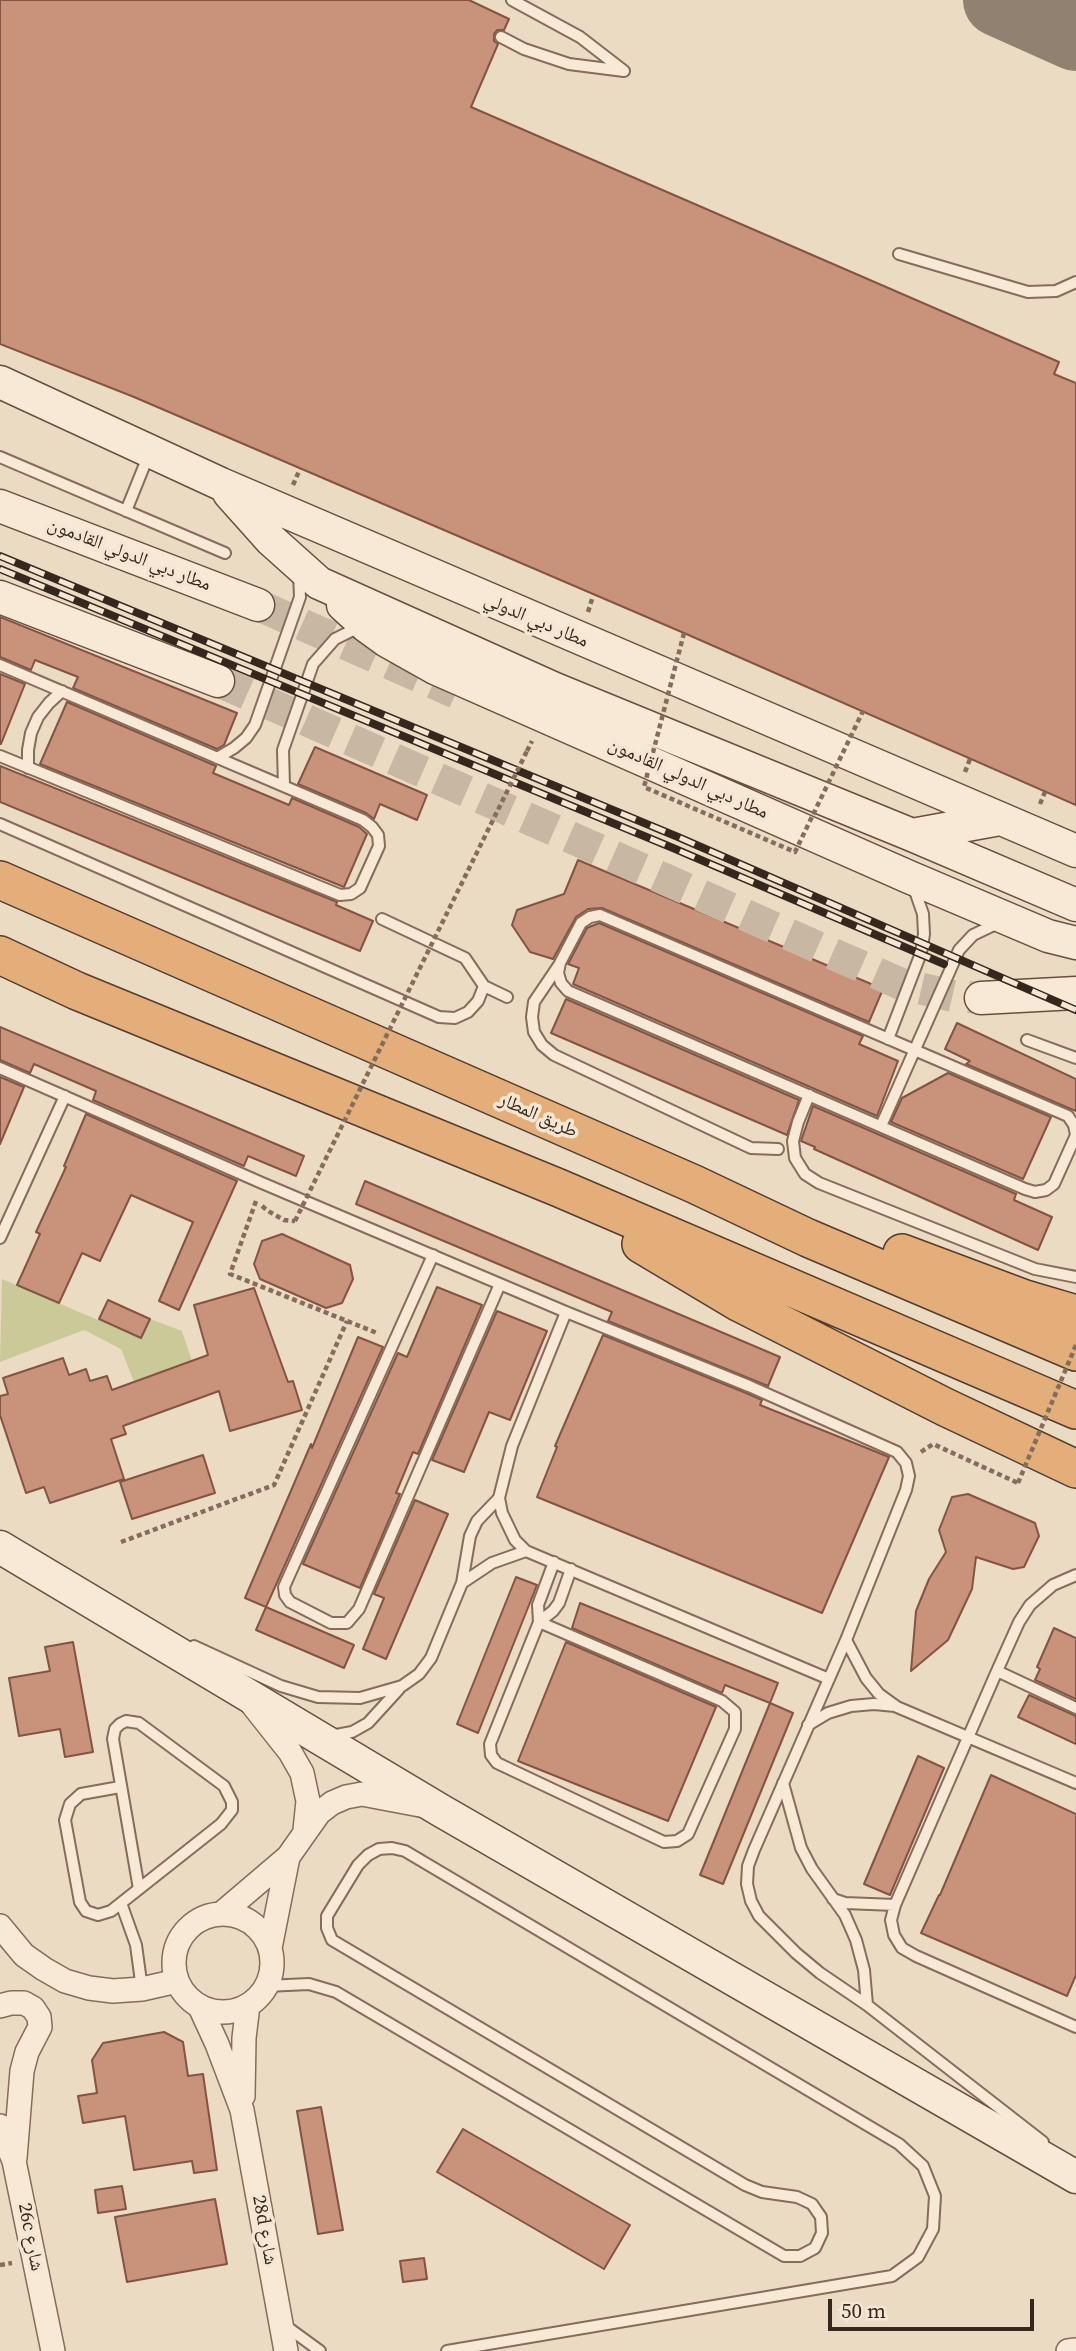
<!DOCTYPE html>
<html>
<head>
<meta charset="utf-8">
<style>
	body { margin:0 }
	#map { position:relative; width:1076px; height:2351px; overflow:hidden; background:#ecdbc3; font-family:"Source Serif 4",serif }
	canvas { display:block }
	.scale { position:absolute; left:828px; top:2299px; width:206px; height:32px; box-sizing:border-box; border:4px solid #36271e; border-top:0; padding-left:9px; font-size:21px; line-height:24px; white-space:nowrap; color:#36271e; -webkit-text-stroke:5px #f4e6d2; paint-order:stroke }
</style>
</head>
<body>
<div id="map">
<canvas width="1076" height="2351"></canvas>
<div class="scale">50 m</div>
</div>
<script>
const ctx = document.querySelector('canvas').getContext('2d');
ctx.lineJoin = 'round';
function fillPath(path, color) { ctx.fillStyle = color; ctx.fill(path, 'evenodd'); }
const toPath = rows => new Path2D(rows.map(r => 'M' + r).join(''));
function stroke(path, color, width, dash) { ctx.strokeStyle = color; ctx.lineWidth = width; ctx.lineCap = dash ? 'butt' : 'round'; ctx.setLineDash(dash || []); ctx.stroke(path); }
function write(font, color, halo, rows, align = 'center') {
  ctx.font = font + ' "Source Serif 4","Noto Naskh Arabic",serif'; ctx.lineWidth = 7; ctx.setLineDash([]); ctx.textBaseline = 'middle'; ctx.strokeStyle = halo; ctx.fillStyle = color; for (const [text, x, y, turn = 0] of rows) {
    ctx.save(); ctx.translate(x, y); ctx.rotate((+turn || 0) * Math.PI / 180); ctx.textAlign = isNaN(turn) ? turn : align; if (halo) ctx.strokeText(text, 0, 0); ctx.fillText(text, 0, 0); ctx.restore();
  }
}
fillPath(toPath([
	[2,1279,140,1338,150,1319,182,1331,192,1361,134,1382,121,1349,84,1330,0,1362]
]), '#cac998');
stroke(toPath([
	[1000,0,1076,34]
]), '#918170', 74);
const building = toPath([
	[0,0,469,0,509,19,504,30,497,30,494,34,494,41,498,44,471,107,1059,362,1054,374,1076,383,1076,805,684,633,134,397,0,344,0,0],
	[0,617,237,713,224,745,217,749,73,688,78,677,35,660,31,670,0,657,0,617],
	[0,674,25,684,1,744,0,744,0,674],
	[67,702,216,766,213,773,289,805,292,798,359,827,367,834,344,887,40,764,67,702],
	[315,747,427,795,417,820,380,804,374,819,366,813,298,784,315,747],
	[0,766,337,902,336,905,373,921,360,951,0,802,0,766],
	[578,860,883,989,869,1022,602,908,588,909,576,917,553,959,530,952,512,925,517,910,564,894,578,860],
	[599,923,863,1036,859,1044,898,1061,877,1116,573,984,579,968,568,964,587,928,599,923],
	[566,999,799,1100,787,1135,551,1033,566,999],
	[957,1023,1076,1079,1076,1111,966,1064,970,1061,945,1049,957,1023],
	[0,1027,304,1156,296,1176,248,1156,244,1166,93,1100,96,1091,34,1064,30,1073,0,1060,0,1027],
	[948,1073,1051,1117,1023,1179,891,1122,902,1098,948,1073],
	[0,1077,24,1087,0,1144,0,1077],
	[813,1106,1016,1194,1014,1200,1052,1217,1038,1250,814,1149,815,1147,801,1141,813,1106],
	[86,1114,237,1181,179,1310,159,1301,193,1222,131,1195,100,1261,82,1253,59,1303,17,1285,40,1234,36,1232,66,1167,64,1166,86,1114],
	[365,1181,780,1357,768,1386,608,1321,612,1312,356,1204,365,1181],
	[282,1234,350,1265,353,1279,342,1303,326,1308,260,1279,254,1264,262,1241,282,1234],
	[437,1287,482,1305,418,1454,413,1452,396,1493,400,1494,360,1588,303,1564,398,1353,407,1357,437,1287],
	[254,1288,288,1382,293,1381,302,1410,230,1431,219,1391,123,1426,126,1434,111,1439,124,1479,50,1503,44,1487,26,1493,0,1415,0,1396,8,1394,3,1378,63,1358,69,1375,86,1369,90,1381,107,1376,112,1390,208,1355,194,1305,254,1288],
	[108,1300,150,1319,141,1338,99,1319,108,1300],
	[497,1311,547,1331,510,1420,489,1412,464,1472,432,1460,497,1311],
	[603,1335,746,1393,762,1400,760,1405,889,1457,822,1613,537,1497,557,1447,555,1446,603,1335],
	[358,1337,383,1347,266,1607,245,1598,311,1444,312,1448,358,1337],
	[203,1455,215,1493,132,1519,120,1482,203,1455],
	[968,1494,1035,1523,1039,1536,1024,1567,1013,1569,976,1557,972,1589,948,1640,911,1671,916,1611,929,1579,946,1552,939,1530,952,1497,968,1494],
	[415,1500,448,1514,386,1659,363,1649,384,1598,374,1594,415,1500],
	[516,1577,537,1585,478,1733,457,1724,516,1577],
	[580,1603,778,1683,770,1703,725,1685,722,1693,572,1628,580,1603],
	[266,1607,354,1645,344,1668,256,1630,266,1607],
	[1054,1628,1076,1638,1076,1699,1035,1680,1040,1669,1037,1667,1054,1628],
	[73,1642,93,1752,65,1757,60,1729,19,1736,9,1678,50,1671,45,1647,73,1642],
	[566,1642,716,1707,668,1821,518,1761,566,1642],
	[1029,1695,1076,1716,1076,1744,1018,1717,1029,1695],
	[770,1703,793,1713,723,1884,700,1875,770,1703],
	[918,1756,944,1768,890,1895,864,1884,918,1756],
	[991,1775,1076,1814,1076,1975,1067,1996,921,1933,939,1895,940,1895,991,1775],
	[164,2032,183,2042,188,2076,203,2074,217,2170,194,2173,192,2161,134,2170,125,2116,83,2123,78,2096,97,2093,92,2060,103,2043,164,2032],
	[321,2107,343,2230,318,2234,297,2111,321,2107],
	[463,2129,630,2225,604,2269,437,2172,463,2129],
	[122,2186,126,2209,98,2213,95,2190,122,2186],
	[215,2199,227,2264,127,2282,115,2217,215,2199],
	[424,2258,427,2279,403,2282,400,2261,424,2258]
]);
fillPath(building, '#c9927b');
stroke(building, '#835442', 2);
stroke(toPath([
	[258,605,456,693],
	[218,681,901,984,953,996,981,998]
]), '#c8b7a2', 32, [32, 16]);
const service = toPath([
	[512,0,580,37,624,71],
	[501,37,524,49,569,64,624,71],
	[899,254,1028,292,1056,291,1076,282],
	[0,457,225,553],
	[126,511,149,454],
	[0,665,363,820,372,827,378,835,379,846,360,888,351,894,340,895,0,756],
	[217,758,234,748,246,738,255,725,300,597,299,573],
	[28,768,28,750,31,733,38,717,49,703,62,691],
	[284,786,283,750,313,664,335,639,359,627],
	[0,824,439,1017,455,1018,468,1012,478,1001,484,986],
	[600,915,1068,1116,1074,1125,1076,1135,1054,1184,1046,1190,1035,1192,1025,1189,568,991,561,983,558,973,560,963,581,923,590,917,600,915],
	[382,919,465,958,484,986,507,997],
	[559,965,534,1002,532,1017,534,1032,542,1045,554,1055,751,1148,778,1149],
	[888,1039,921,953,924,934,923,914,913,885],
	[1027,1040,1076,1058],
	[0,1068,262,1183,566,1312,749,1386,897,1452,906,1463,909,1476,906,1490,846,1640,754,1850,748,1866,747,1884,751,1901,759,1916,796,1953,820,1973,867,2005,1043,2142],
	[809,1095,798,1122,793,1141,795,1158,805,1174,819,1183,1035,1269,1076,1277],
	[881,1126,959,950,973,935,998,923],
	[0,1238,65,1096],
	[433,1255,284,1587,285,1595,290,1602,331,1623,347,1623,359,1609,500,1284],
	[566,1312,512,1446,499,1498,502,1513,515,1540,526,1551,829,1679],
	[554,1562,538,1605,539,1622,553,1611,559,1603,571,1569],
	[1076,1575,1053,1585,1030,1605,1019,1622,997,1671,1076,1708],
	[462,1583,492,1563,526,1551],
	[539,1622,722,1701,735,1712,735,1729,688,1834,677,1841,664,1842,497,1763,491,1755,490,1744,539,1622],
	[846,1640,866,1678,879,1694,897,1707,1076,1783],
	[194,1646,281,1686,318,1697,360,1698,402,1686,419,1674,431,1658,462,1583,470,1536,477,1521,499,1498],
	[997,1671,895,1905,891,1920,894,1935,902,1948,916,1956,1076,2027],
	[808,1725,828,1713,851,1706,874,1704,895,1706],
	[331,1736,352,1732,368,1723,399,1689],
	[783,1783,801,1848,812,1869,845,1915,856,1940,864,1970,867,2005],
	[120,1787,81,1794,70,1804,65,1820,80,1902,86,1911,98,1915,111,1911,221,1824,232,1810,232,1802,224,1786,139,1723,126,1721,120,1724,115,1729,113,1739,139,1889],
	[833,1899,845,1903,895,1905],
	[121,1903,136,1945,142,1989],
	[266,1986,309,1984,336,1992,784,2256,800,2256,815,2248,822,2233,821,2217,812,2204,797,2197,762,2192,745,2185,332,1940,327,1928,327,1916,358,1865,368,1855,379,1849,392,1848,405,1851,899,2144,923,2166,935,2196,933,2229,918,2257,892,2276,447,2351],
	[283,2324,320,2351]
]);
const minor = toPath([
	[252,1704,290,1752,302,1773,308,1801,305,1830],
	[221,1914,288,1857,319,1813,332,1803,346,1797,362,1794,420,1805],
	'174 1963a49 49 0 1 1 98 0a49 49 0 1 1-98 0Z',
	[0,1926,24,1955,44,1969,65,1981,89,1988,113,1991,142,1989,177,1981],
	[270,1948,288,1857],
	[0,2006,11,2003,24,2003,33,2008,39,2017,40,2027,27,2052,22,2071,15,2158],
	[200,2007,217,2044,242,2110,286,2351],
	[243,2096,244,2038,248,2005],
	[0,2126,14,2161,53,2351],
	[1068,2351,1076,2350]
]);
const secondary = toPath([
	[0,382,221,484,1076,851],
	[229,493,271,540,319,583,555,689,912,835,1076,905],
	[0,506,258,605],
	[0,597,218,681],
	[343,605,365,625,387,641,435,668,909,877,1048,936,1076,943],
	[912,835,1000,819],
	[981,998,1076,993],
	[0,1547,440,1810,1076,2177]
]);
const trunk = toPath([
	[0,880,694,1184,808,1238,1076,1352],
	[0,955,77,991,559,1188,1076,1410],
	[641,1244,740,1303,945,1407,1076,1469],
	[902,1253,1025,1299,1076,1314]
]);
stroke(service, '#856c5b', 14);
stroke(minor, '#856c5b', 26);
stroke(secondary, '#674e3e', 35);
stroke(trunk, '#533b2f', 40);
stroke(toPath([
	[293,485,300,469],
	[588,612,593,596],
	[527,751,532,741],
	[965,772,970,759],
	[1040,804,1045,792],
	[256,1201,230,1274,377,1333],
	[262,1206,268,1211,284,1220,295,1221],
	[921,1452,933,1444,1018,1483],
	[121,1542,274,1485,347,1321],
	[0,2265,12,2263]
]), '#856c5b', 4.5, [5, 3.5]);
stroke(service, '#f7e9d6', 10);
stroke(minor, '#f7e9d6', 23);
stroke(secondary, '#f7e9d6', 32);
stroke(trunk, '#e3ae7a', 37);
const rail = toPath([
	[0,556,678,837,1076,1010],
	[0,569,673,848,944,964]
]);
stroke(rail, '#36271e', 8);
stroke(rail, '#f4e6d2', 5, [16]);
stroke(toPath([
	[684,633,644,787,795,852,863,711],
	[295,1221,527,751],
	[1018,1483,1076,1345]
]), '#856c5b', 4.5, [5, 3.5]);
write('19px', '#36271e', '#f4e6d2', [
	["مطار دبي الدولي القادمون",129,555,21],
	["مطار دبي الدولي",536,621,23],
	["مطار دبي الدولي القادمون",688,779,24],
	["طريق المطار",538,1116,24],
	["28d شارع",264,2230,80],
	["26c شارع",30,2237,79]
]);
</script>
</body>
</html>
